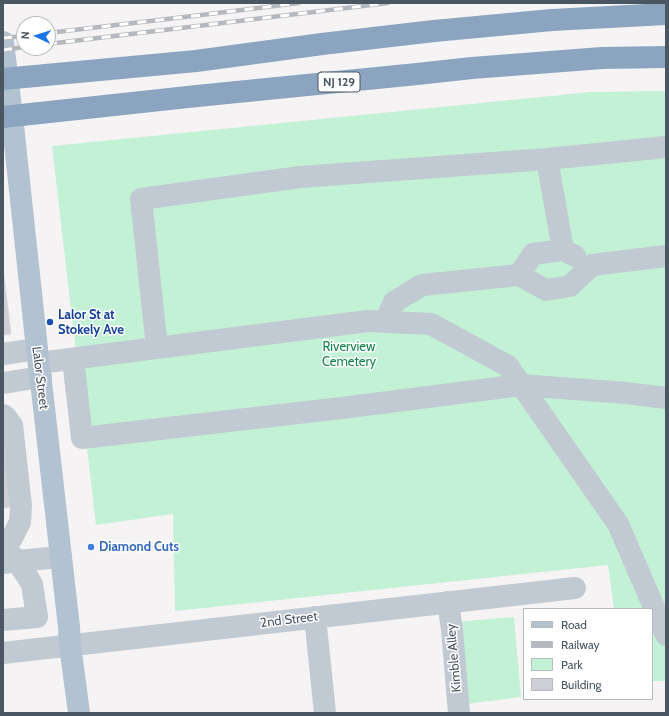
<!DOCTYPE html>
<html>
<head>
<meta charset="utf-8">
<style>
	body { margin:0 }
	#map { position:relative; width:669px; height:716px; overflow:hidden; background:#f5f3f3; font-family:Cabin,sans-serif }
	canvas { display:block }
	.frame { position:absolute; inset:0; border:4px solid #4a5661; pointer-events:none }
	.legend { position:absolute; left:523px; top:608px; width:130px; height:92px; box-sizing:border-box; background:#fff; border:1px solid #b7bbc0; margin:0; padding:5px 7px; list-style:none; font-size:12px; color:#4a5661 }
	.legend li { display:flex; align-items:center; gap:8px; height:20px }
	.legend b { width:20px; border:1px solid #b7bbc0 }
	.north { position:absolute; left:16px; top:16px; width:40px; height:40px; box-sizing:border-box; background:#fff; border:1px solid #b7bbc0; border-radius:50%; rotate:274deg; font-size:11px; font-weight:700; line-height:16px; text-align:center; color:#4a5661 }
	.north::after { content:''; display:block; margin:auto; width:14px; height:18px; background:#1a73e8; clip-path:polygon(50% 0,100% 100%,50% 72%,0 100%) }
</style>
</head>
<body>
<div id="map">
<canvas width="669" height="716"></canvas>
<div class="frame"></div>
<ul class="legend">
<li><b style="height:5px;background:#b3c2d1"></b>Road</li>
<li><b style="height:5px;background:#b5b8bd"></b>Railway</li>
<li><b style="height:11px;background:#c3f1d5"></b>Park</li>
<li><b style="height:11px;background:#cdcfd5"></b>Building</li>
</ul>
<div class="north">N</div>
</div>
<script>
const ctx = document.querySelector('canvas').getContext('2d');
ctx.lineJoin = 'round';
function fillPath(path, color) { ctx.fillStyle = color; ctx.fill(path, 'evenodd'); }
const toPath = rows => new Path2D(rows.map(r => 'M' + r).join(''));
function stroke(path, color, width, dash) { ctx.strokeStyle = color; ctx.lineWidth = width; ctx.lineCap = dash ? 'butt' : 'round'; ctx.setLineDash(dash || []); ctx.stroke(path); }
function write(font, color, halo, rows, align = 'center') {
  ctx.font = font + ' Cabin,sans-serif'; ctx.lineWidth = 3; ctx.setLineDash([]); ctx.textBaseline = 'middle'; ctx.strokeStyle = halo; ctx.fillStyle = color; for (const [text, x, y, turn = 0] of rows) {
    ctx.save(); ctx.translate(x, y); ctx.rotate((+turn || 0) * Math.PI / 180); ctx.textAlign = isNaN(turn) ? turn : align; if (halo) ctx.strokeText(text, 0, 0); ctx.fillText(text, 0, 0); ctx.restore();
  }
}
fillPath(toPath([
	[666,91,666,681,652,681,652,609,614,609,608,565,175,611,173,514,96,525,52,146,591,92],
	[514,617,521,697,466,704,455,622]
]), '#c3f1d5');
const building = toPath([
	[3,268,11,334,3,335,3,268],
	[24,455,29,505,3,508,3,458,24,455]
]);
fillPath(building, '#cdcfd5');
stroke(building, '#d7d9de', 1);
stroke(toPath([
	[547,159,666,147],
	[519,275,533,254,563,250,575,256],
	[385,322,394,302,422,285,519,275,546,290,570,286,592,265,666,256],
	[157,348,141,199,300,177,547,159,563,250],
	[3,354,37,349],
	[73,359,82,438,350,407,521,385,626,393,666,398],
	[39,363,368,321,431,324,508,366,618,524,666,635],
	[3,383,41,377],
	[3,415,6,417,12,425,21,506,20,522,12,538,4,547],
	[9,552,17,561,61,557],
	[3,563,17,561,32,584,37,617,3,620],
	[448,602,452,630,459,713],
	[315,617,325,713],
	[3,653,575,588]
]), '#c1cad2', 22);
stroke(toPath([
	[3,42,12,116,37,349,43,399,69,627,70,645,79,713]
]), '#b3c2d1', 22);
stroke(toPath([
	[3,79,196,61,322,44,434,31,552,20,666,14],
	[3,117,197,96,417,74,472,68,602,58,666,57]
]), '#8ba5c1', 22);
const rail = toPath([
	[48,33,193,16,299,3],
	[3,38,24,36],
	[48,44,388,3],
	[3,50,24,47]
]);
stroke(rail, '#b5b8bd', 4.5);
stroke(rail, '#fff', 3, [9]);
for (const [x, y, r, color] of [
	[50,322,4,"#1a4fb4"],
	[91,547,4,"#3f7fe0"]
]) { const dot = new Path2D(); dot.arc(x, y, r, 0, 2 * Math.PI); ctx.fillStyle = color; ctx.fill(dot); stroke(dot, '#fff', 1.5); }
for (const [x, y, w] of [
	[339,82,42]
]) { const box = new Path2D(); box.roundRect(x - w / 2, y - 10, w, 20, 3); ctx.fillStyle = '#fff'; ctx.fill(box); stroke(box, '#4a5661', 1); }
write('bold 12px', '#4a5661', null, [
	["NJ 129",339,82]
]);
write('bold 13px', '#164399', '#fff', [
	["Lalor St at",58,315],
	["Stokely Ave",58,330]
], 'left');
write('13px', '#17864f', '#fff', [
	["Riverview",349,347],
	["Cemetery",349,362]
]);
write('13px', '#4a5661', '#fff', [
	["Lalor Street",40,378,83],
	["2nd Street",289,620,-7],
	["Kimble Alley",454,658,-95]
]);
write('bold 13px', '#366cbe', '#fff', [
	["Diamond Cuts",99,547]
], 'left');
</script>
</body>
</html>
